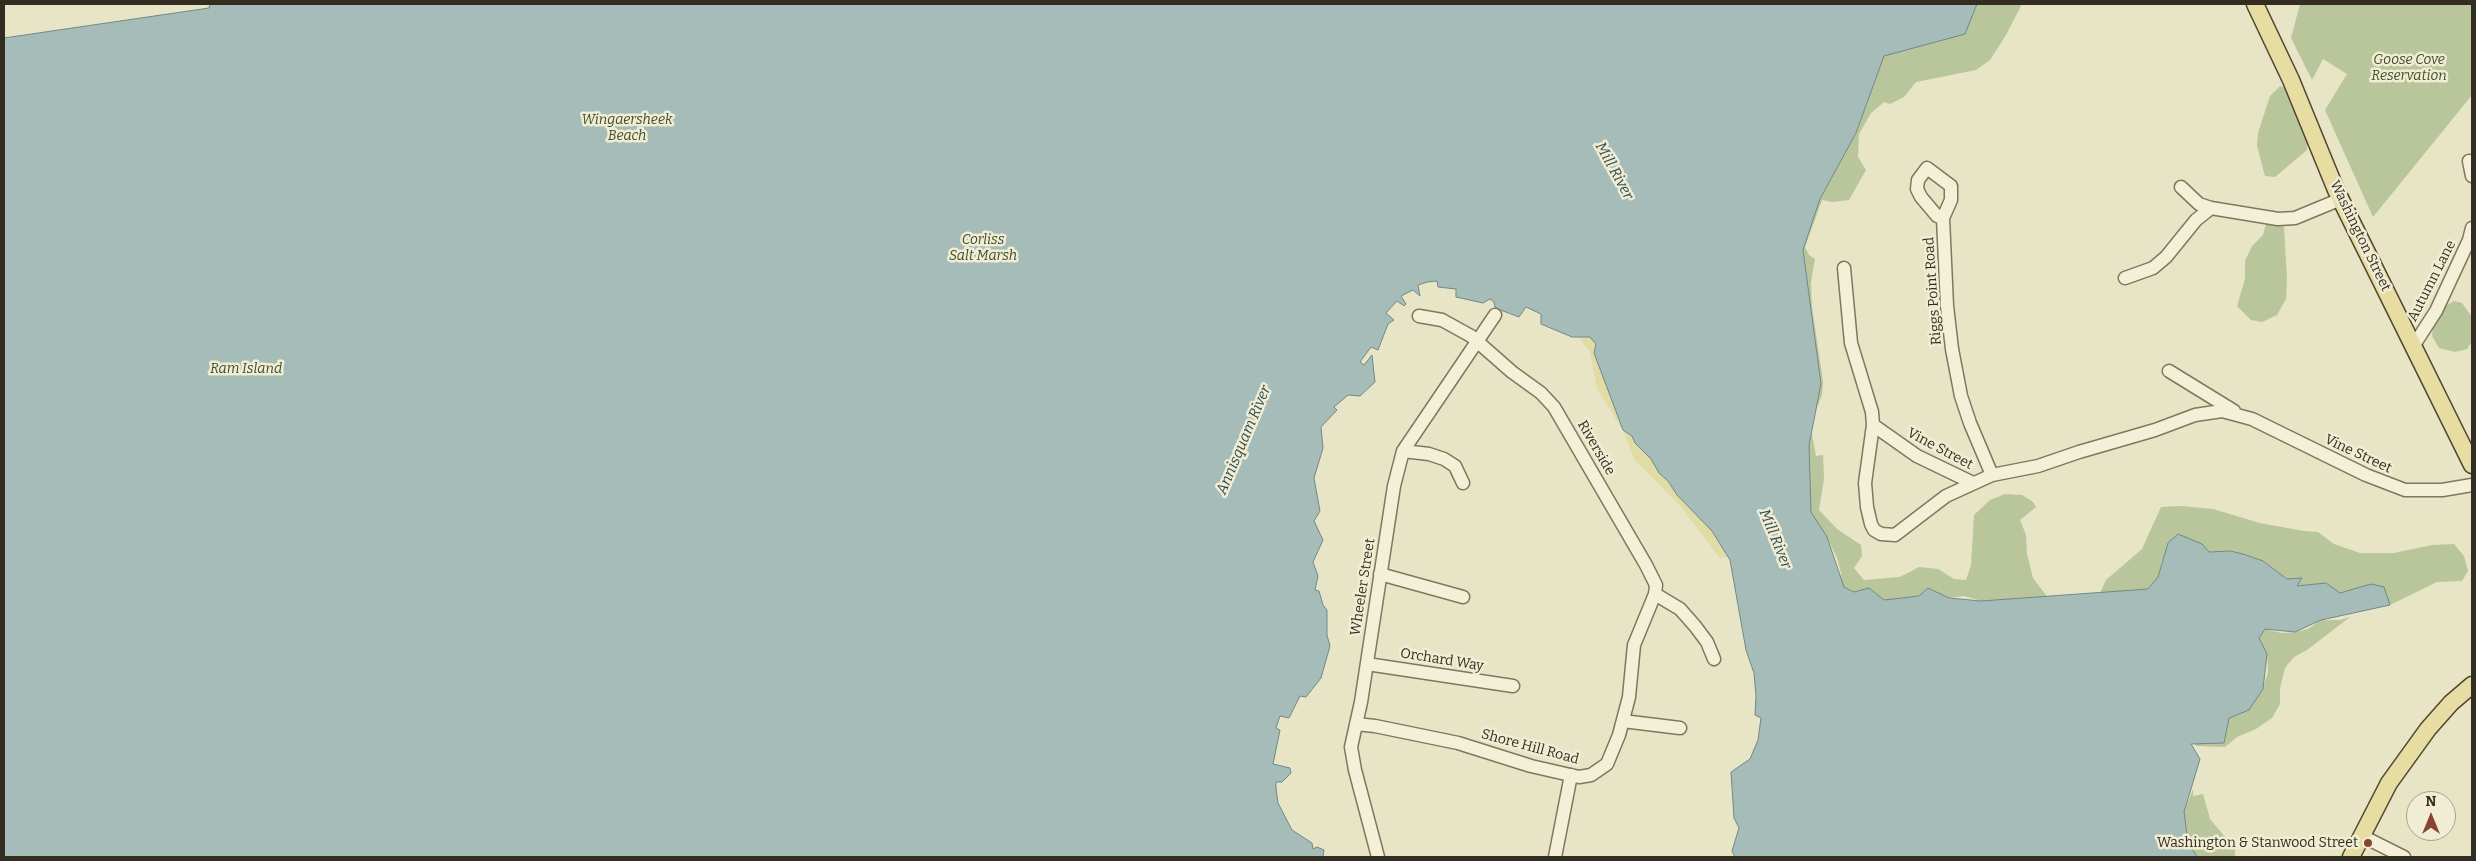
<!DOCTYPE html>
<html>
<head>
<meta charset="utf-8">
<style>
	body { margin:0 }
	#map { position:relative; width:2476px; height:861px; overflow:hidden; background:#e8e4c6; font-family:Bitter,serif }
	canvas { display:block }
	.frame { position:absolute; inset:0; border:5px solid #332c20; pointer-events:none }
	.north { position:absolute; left:2406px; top:791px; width:50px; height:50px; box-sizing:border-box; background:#f1edd4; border:1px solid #a5a08c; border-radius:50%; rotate:0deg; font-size:14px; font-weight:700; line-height:20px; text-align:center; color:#332c20 }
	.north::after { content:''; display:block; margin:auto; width:18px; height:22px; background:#884336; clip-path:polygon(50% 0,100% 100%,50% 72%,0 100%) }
</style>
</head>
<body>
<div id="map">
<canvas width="2476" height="861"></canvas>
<div class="frame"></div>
<div class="north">N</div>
</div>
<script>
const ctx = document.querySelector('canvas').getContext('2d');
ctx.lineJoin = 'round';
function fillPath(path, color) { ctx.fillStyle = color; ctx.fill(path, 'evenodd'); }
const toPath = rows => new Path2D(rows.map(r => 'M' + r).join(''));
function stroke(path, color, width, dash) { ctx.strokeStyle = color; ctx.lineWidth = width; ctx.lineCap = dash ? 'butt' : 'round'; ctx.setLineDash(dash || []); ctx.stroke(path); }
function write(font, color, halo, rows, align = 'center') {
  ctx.font = font + ' Bitter,serif'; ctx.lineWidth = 5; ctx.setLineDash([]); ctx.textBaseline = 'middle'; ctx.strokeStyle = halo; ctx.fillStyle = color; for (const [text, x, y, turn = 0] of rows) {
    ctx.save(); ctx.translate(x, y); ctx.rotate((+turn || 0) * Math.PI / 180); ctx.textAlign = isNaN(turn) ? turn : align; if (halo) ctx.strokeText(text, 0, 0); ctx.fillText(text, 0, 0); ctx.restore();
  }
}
fillPath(toPath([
	[1579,4,2022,4,2006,35,1990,60,1976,70,1916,82,1904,97,1890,104,1884,102,1871,113,1859,134,1858,157,1866,170,1849,200,1832,202,1822,200,1805,247,1809,255,1815,259,1811,282,1812,307,1823,381,1822,395,1810,424,1816,456,1823,455,1824,479,1819,510,1837,529,1861,545,1862,556,1854,568,1864,580,1900,577,1919,567,1938,569,1954,579,1966,580,1971,565,1974,515,1990,500,2005,494,2022,495,2033,502,2036,507,2020,520,2026,535,2027,554,2033,578,2049,599,1982,601,1964,596,1949,598,1919,596,1908,599,1884,600,1869,588,1847,594,1842,588,1841,573,1837,558,1827,537,1814,520],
	[2300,4,2472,4,2472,95,2373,217,2325,110,2347,74,2323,59,2312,80,2291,38],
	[2280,86,2288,88,2308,135,2307,150,2275,177,2265,176,2257,146,2258,133,2270,96],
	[2273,210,2281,215,2284,228,2287,278,2286,299,2277,315,2262,322,2251,320,2237,306,2245,279,2245,261,2252,246,2263,235,2267,220],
	[2454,301,2462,303,2472,317,2472,341,2467,349,2455,352,2439,348,2432,336,2434,320,2442,308],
	[2181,506,2213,509,2260,523,2304,531,2318,532,2334,544,2360,553,2394,553,2432,545,2454,544,2464,556,2468,571,2462,581,2437,582,2390,605,2384,587,2340,593,2326,583,2297,586,2263,561,2230,551,2209,552,2202,544,2182,537,2162,561,2158,577,2145,592,2099,595,2106,580,2142,549,2161,507],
	[2350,617,2307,650,2294,657,2285,668,2280,688,2280,704,2272,718,2256,729,2237,737,2225,747,2197,746,2188,739,2263,689,2268,672,2267,654,2256,637,2253,627,2282,633,2295,632,2308,629,2321,620,2340,620],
	[2193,789,2193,796,2203,794,2210,819,2235,849,2235,857,2197,857,2188,842,2184,812]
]), '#b9c59b');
fillPath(toPath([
	[1587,324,1704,511,1735,556,1720,558,1681,507,1634,459,1624,432,1597,389,1590,352,1578,336]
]), '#e1dba6');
const water = toPath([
	[210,4,1977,4,1965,34,1884,56,1856,133,1820,199,1803,250,1821,384,1809,445,1811,512,1827,537,1844,587,1854,592,1869,588,1884,600,1919,596,1928,588,1949,598,1981,601,2148,589,2158,577,2168,543,2178,534,2202,544,2209,552,2230,551,2243,554,2263,561,2287,579,2302,578,2297,586,2326,583,2340,593,2371,584,2384,587,2390,605,2321,620,2295,632,2265,629,2259,638,2267,654,2263,689,2249,710,2229,718,2224,743,2191,744,2200,759,2184,812,2188,842,2197,857,1735,857,1732,851,1739,828,1734,818,1731,772,1750,759,1758,740,1761,718,1755,715,1756,696,1754,673,1746,650,1730,560,1712,531,1677,495,1668,481,1659,473,1651,459,1635,443,1632,436,1623,430,1594,353,1596,344,1590,337,1572,337,1541,324,1541,314,1526,307,1519,317,1498,309,1495,307,1494,302,1490,299,1483,303,1456,297,1456,289,1438,287,1437,281,1427,282,1418,285,1420,296,1413,290,1401,296,1406,304,1404,306,1397,301,1386,313,1394,320,1388,324,1378,350,1371,347,1360,362,1364,365,1372,355,1375,382,1360,396,1348,395,1334,407,1337,410,1321,427,1323,448,1314,478,1320,511,1314,521,1323,540,1313,562,1318,576,1315,590,1319,591,1323,605,1327,610,1327,635,1330,646,1321,678,1306,697,1300,696,1289,718,1280,716,1276,728,1280,730,1273,764,1290,768,1291,773,1282,782,1276,782,1276,788,1278,803,1292,830,1312,843,1313,849,1317,847,1324,850,1323,857,4,857,4,38,209,8,210,4]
]);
fillPath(water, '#a6bcb9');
stroke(water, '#6f8987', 1);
const minor = toPath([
	[2469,161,2472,176],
	[2181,187,2199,204,2211,208],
	[1943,218,1937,216,1921,197,1917,189,1918,180,1927,168,1951,186,1951,200,1943,218,1947,306,1952,349,1961,396,1970,423,1992,475],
	[1844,268,1851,343,1872,412,1873,425,1865,483,1867,507,1871,524,1874,530,1881,534,1895,535,1946,496,1992,475,2038,466,2079,452,2155,430,2195,415,2222,411,2252,419,2366,475,2405,490,2442,490,2472,485],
	[2125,278,2153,268,2166,257,2196,220,2211,208,2278,219,2295,218,2341,199],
	[2414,345,2436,311,2469,240,2472,228],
	[2169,371,2234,411],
	[1873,425,1917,456,1973,483],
	[1403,451,1429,454,1444,459,1455,466,1463,483],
	[1380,574,1463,597],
	[1655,594,1680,609,1695,626,1707,642,1714,659],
	[1367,664,1513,686],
	[1623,721,1680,728],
	[1356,724,1375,726,1458,743,1531,766,1579,777,1591,775,1607,764,1619,735,1629,697,1634,645,1655,594,1656,585,1646,565,1554,407,1541,393,1512,372,1471,336,1442,320,1419,316],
	[2362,836,2404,857],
	[1378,857,1355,770,1351,747,1361,702,1394,486,1403,451,1495,315],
	[1555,857,1571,775]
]);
const major = toPath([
	[2255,4,2291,80,2336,190,2472,465],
	[2351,857,2389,783,2428,729,2451,703,2472,685]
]);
stroke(minor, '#81765e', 15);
stroke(major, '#4f4431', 19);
stroke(minor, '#f4f0d8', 12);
stroke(major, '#e7dda2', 16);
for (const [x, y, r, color] of [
	[2368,843,5,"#884336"]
]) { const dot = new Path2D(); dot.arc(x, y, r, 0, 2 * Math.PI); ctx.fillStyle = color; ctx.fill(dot); stroke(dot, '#f1edd4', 2); }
write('italic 14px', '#3e4d29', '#f1edd4', [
	["Goose Cove",2409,60],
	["Reservation",2409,76],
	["Wingaersheek",627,120],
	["Beach",627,136],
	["Corliss",983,240],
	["Salt Marsh",983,256],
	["Ram Island",246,369]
]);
write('14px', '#332c20', '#f1edd4', [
	["Washington Street",2360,236,64],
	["Autumn Lane",2432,281,-63],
	["Riggs Point Road",1933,291,-94],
	["Riverside",1596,448,60],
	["Vine Street",1940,449,28],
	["Vine Street",2358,454,25],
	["Wheeler Street",1363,587,-81],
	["Orchard Way",1442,660,9],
	["Shore Hill Road",1530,747,15]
]);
write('14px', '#332c20', '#f1edd4', [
	["Washington & Stanwood Street",2358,843]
], 'right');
write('italic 15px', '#314d51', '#f1edd4', [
	["Mill River",1614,171,61],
	["Annisquam River",1244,440,-67],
	["Mill River",1775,539,68]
]);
</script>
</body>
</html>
